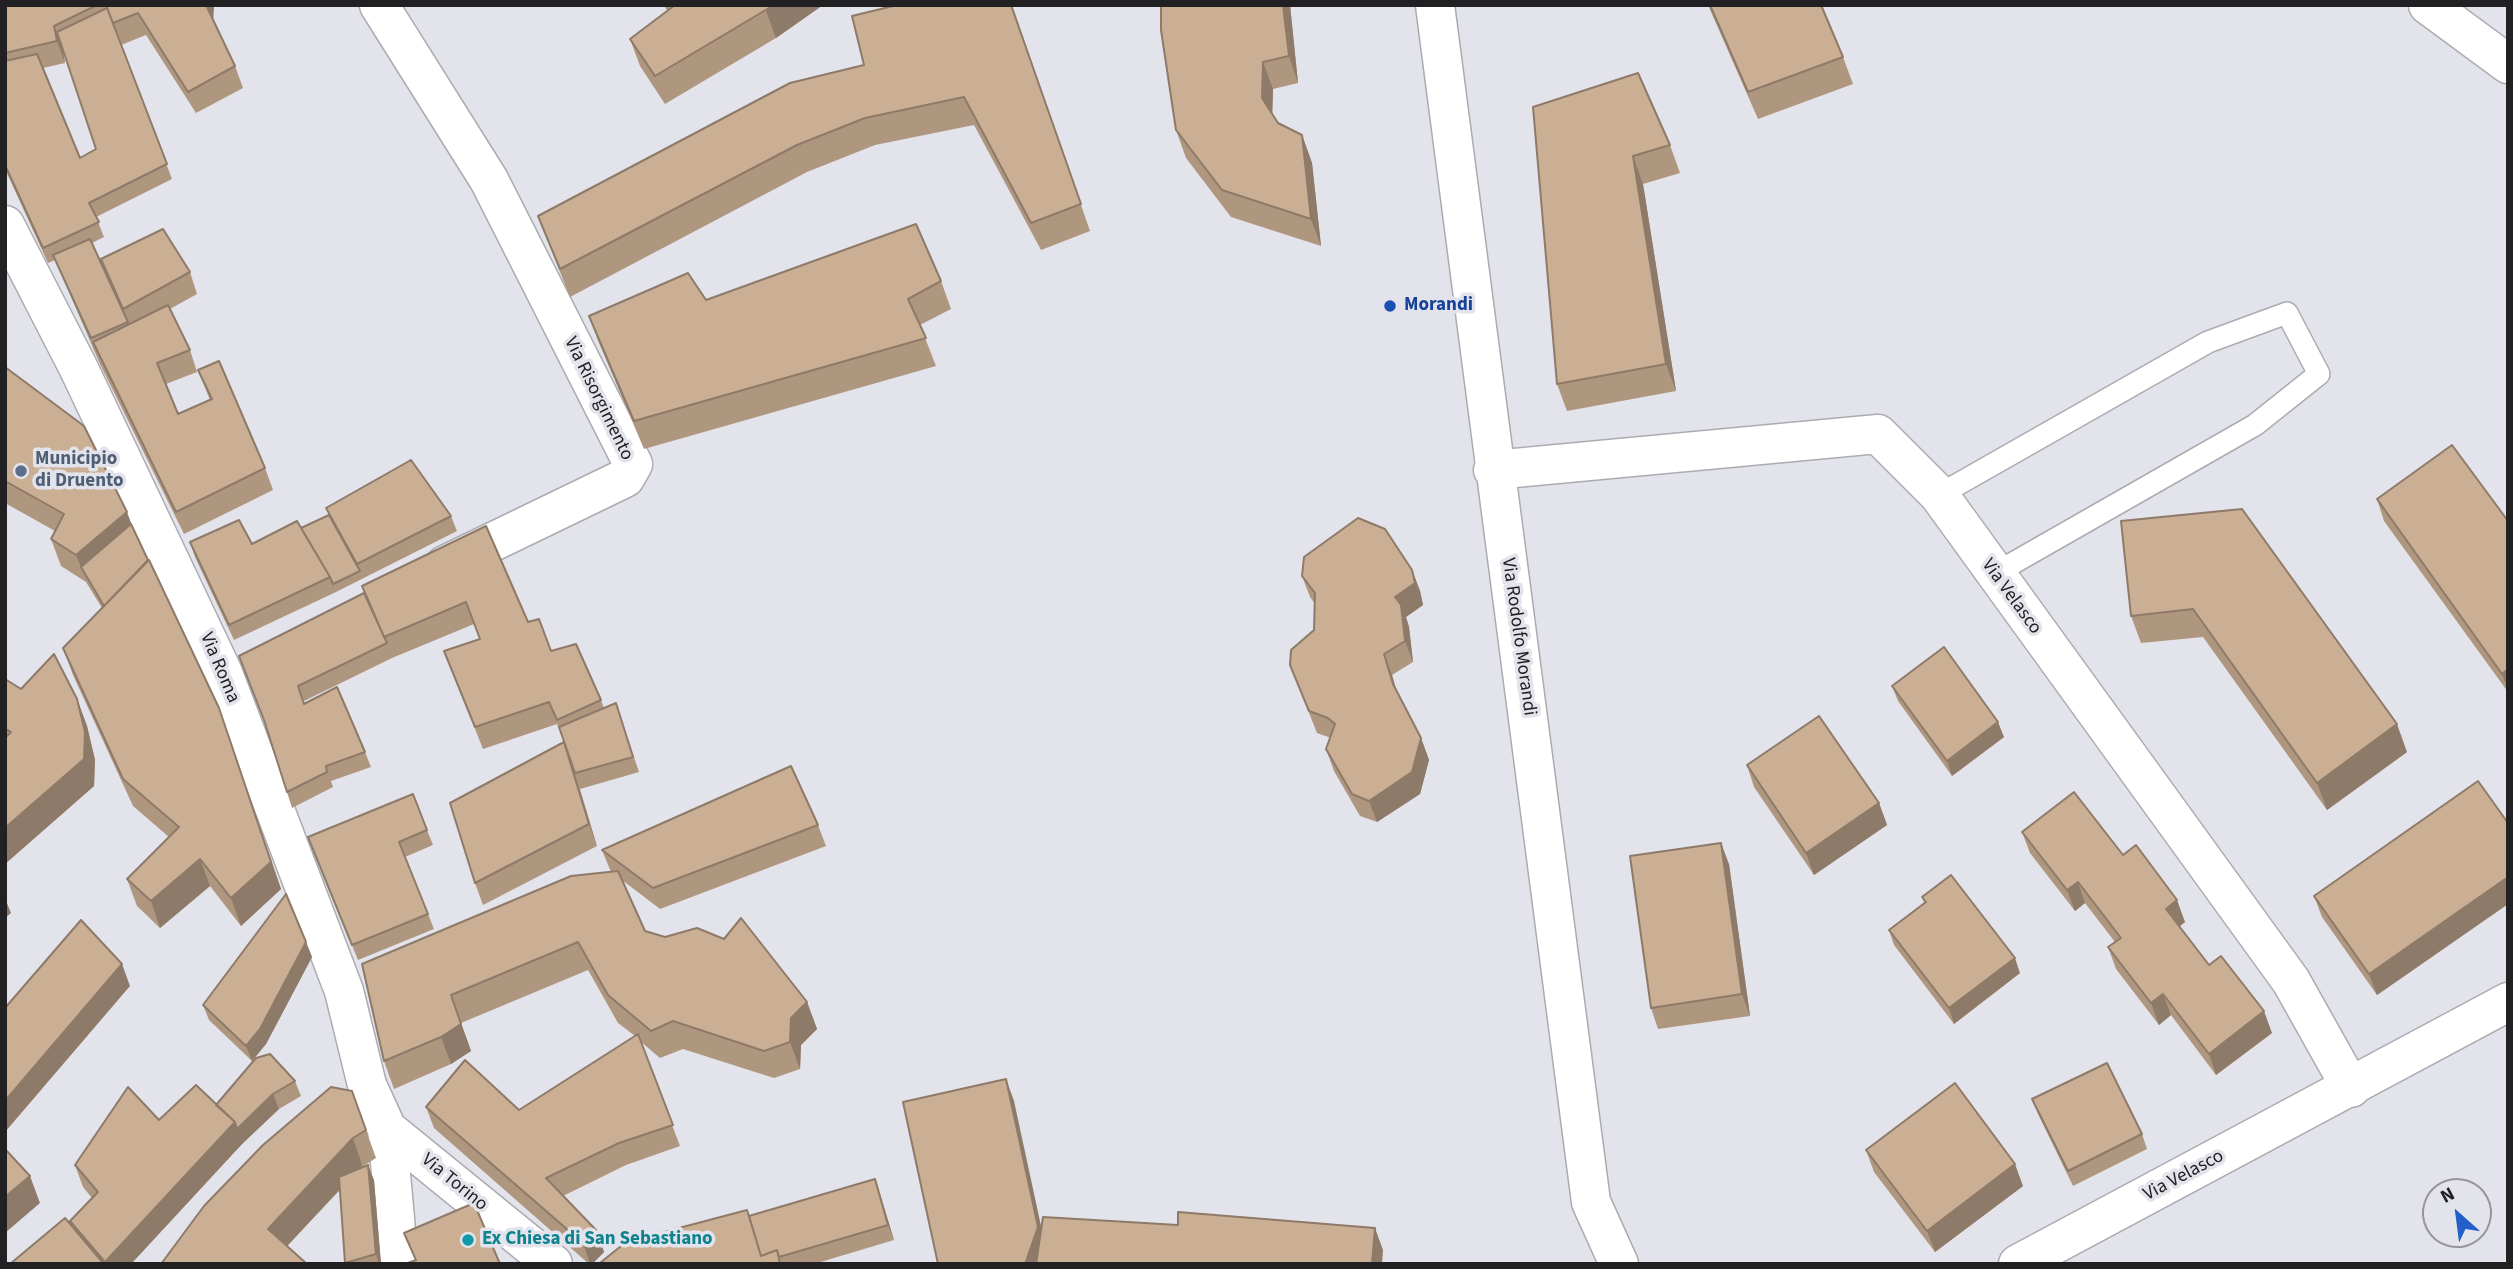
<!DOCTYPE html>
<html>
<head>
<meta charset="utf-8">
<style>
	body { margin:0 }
	#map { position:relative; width:2513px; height:1269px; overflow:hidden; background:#e3e3eb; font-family:"Source Sans 3",sans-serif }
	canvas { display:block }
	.frame { position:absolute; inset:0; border:7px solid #212124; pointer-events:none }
	.north { position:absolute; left:2422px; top:1178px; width:70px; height:70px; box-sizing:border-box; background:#e3e3eb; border:2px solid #95959b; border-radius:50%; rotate:332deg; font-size:19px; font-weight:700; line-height:28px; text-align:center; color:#212124 }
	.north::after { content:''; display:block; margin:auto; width:24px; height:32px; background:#235ecb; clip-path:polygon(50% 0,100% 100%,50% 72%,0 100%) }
</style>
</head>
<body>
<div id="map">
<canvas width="2513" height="1269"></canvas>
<div class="frame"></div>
<div class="north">N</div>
</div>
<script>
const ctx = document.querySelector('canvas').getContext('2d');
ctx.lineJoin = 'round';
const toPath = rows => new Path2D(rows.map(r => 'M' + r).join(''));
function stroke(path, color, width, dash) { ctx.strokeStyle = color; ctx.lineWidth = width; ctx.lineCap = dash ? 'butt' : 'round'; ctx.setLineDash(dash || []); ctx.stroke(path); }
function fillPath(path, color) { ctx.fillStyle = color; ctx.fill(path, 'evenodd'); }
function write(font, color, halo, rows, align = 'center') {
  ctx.font = font + ' "Source Sans 3",sans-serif'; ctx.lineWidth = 7; ctx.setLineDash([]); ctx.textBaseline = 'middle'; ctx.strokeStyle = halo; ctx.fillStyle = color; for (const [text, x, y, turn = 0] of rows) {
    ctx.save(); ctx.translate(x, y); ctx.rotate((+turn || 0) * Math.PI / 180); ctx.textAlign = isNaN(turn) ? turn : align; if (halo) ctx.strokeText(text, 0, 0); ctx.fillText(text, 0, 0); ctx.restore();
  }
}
const lane = toPath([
	[1939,495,2208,342,2287,313,2319,374,2255,425,1994,574]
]);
const street = toPath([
	[379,5,489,180,633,464,625,478,445,565],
	[1435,5,1591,1202,1619,1264],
	[2428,5,2508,64],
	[5,225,79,369,223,673,344,991,367,1085,387,1129,399,1264],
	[1493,470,1878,434,1939,495,2291,981,2351,1088],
	[387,1129,553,1264],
	[2018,1264,2508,1002]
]);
stroke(lane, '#ababb2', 24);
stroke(street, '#ababb2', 41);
stroke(lane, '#fff', 21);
stroke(street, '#fff', 38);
fillPath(toPath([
	[5,5,214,5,213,19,235,66,243,88,196,113,146,35,121,45,172,179,96,217,104,237,92,243,104,269,190,272,197,294,170,309,190,350,197,372,166,384,178,414,210,400,198,370,265,468,273,490,184,534,100,364,55,260,48,263,5,169],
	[63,50,96,149,80,158,43,68,65,63],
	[663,5,823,5,776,38,665,104,640,66,630,39,668,11],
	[1012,5,1090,231,1041,250,974,125,875,145,807,172,570,297,538,216,864,65],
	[1161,5,1290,5,1298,83,1273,89,1272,114,1278,123,1302,135,1312,163,1321,246,1231,217,1186,158,1176,130],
	[1708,5,1821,5,1843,57,1853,84,1758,119],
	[1533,107,1670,145,1680,173,1643,184,1676,391,1567,411,1557,384],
	[941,281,951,309,920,325,936,366,644,449,599,343,589,316,706,300],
	[5,367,131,524,229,736,281,889,241,926,210,886,160,928,137,906,127,879,169,837,133,806,73,675,63,648,102,608,86,582,61,566,51,539,55,531,5,503],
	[2377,499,2508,521,2508,692,2384,521],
	[326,508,451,516,457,531,336,592,234,640,195,557,190,542,252,544,301,528,329,515],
	[2121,521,2407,752,2327,810,2203,637,2141,643,2131,616],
	[486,526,528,622,551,651,601,700,604,708,616,703,639,772,580,789,597,846,483,905,475,883,564,742,557,724,483,749,444,651,480,639,474,624,392,658,304,701,305,704,365,752,371,767,331,781,333,787,292,808,266,725,364,593],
	[1412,570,1420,591,1423,605,1406,617,1409,627,1413,662,1392,675,1396,691,1421,738,1429,760,1420,794,1377,822,1360,816,1334,771,1326,749,1331,738,1317,733,1290,665,1314,630,1315,604,1310,597,1302,576],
	[5,679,21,689,77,699,87,726,95,760,94,786,5,864],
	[1892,686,2004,737,1952,776,1898,701],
	[1747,765,1879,803,1887,825,1814,875,1754,787],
	[2508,823,2508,904,2377,995,2322,917,2314,896],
	[818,825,826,846,660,909,622,880,645,931,807,1002,817,1029,801,1045,800,1069,774,1078,683,1049,660,1058,640,1041,680,1146,626,1165,563,1196,596,1230,604,1252,592,1264,589,1264,434,1128,426,1107,519,1110,635,1036,618,1023,588,970,461,1023,471,1051,451,1064,394,1089,384,1061,362,964,611,872,602,850],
	[427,830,433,845,405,857,434,929,358,960,308,837],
	[2022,832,2123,855,2185,922,2179,927,2209,965,2272,1033,2216,1075,2171,1015,2159,1025,2116,969,2108,947,2115,942,2085,903,2075,911,2030,853],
	[1729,864,1750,1016,1658,1029,1651,1008],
	[1922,897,2020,973,1954,1024,1894,945,1889,930,1924,903],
	[306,942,312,957,266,1044,252,1061,209,1020,203,1005],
	[295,1081,301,1096,279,1109,242,1144,131,1264,10,1264,73,1227,70,1221,92,1198,83,1187,75,1165,159,1120],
	[352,1091,376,1158,360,1168,374,1180,381,1264,345,1264,340,1190,287,1246,161,1264],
	[2032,1099,2142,1134,2147,1149,2073,1186,2038,1114],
	[1866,1150,2023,1186,1935,1252,1874,1172],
	[875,1179,894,1240,814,1264,601,1264,600,1263,749,1216]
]), '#af967f');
fillPath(toPath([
	[206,5,214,5,213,23],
	[774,5,823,5,776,38,766,11],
	[1283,5,1290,5,1298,83,1289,56],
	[54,26,62,47,65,63,57,41],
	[1263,62,1273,89,1272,125,1262,98],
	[1302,135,1312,163,1321,246,1311,219],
	[1633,156,1643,184,1676,391,1666,364],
	[127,512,137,539,81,567,76,555],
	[1412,570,1420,591,1423,605,1406,617,1409,627,1413,662,1405,641,1395,597],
	[1384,654,1392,675,1401,706,1393,684],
	[2508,669,2508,689,2502,674],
	[77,699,87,726,95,760,94,786,5,864,5,828],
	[219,708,281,889,241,926,231,898],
	[1998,722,2004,737,1952,776,1947,761],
	[2397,724,2407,752,2327,810,2317,783],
	[1421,738,1429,760,1420,794,1377,822,1369,801],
	[564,742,575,773,574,774,597,846,589,824],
	[1879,803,1887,825,1814,875,1806,853],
	[1721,843,1729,864,1750,1016,1742,994],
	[200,859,210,886,160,928,151,901],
	[2508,877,2508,904,2377,995,2369,974],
	[2078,882,2085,903,2075,911,2067,890],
	[5,898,11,913,5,918],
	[2177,900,2185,922,2173,931,2166,909],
	[306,942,312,957,266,1044,252,1061,246,1046],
	[2015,958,2020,973,1954,1024,1949,1008],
	[122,964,130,986,5,1132,5,1101],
	[2163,994,2171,1015,2159,1025,2151,1003],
	[451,995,471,1051,451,1064,441,1037],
	[807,1002,817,1029,801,1045,800,1069,790,1042,791,1018],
	[2264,1011,2272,1033,2216,1075,2209,1054],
	[1006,1079,1014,1101,1046,1249,1041,1264,1025,1264],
	[273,1094,279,1109,242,1144,131,1264,105,1264,105,1262,235,1122],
	[353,1138,362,1165,278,1256,268,1229],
	[2015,1164,2023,1186,1935,1252,1927,1231],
	[368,1165,374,1180,381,1264,379,1264,376,1254],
	[30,1176,40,1203,5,1233,5,1197],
	[875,1179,880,1194,894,1240,888,1225],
	[1375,1228,1383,1250,1382,1264,1372,1264],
	[596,1230,604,1252,592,1264,590,1264,583,1243]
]), '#8e7a68');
const building = toPath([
	[5,5,97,5,54,26,57,41,5,53,5,5],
	[106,5,206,5,235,66,188,92,138,13,113,23,106,5],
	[675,5,774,5,655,76,630,39,675,5],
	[897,5,1011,5,1081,204,1031,223,964,97,865,118,797,145,560,269,538,216,790,83,864,65,852,16,897,5],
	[1161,5,1283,5,1289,56,1263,62,1262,98,1278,123,1302,135,1311,219,1222,190,1176,130,1161,30,1161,5],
	[1710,5,1821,5,1843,57,1748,92,1710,5],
	[107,8,167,164,89,203,99,222,43,248,5,165,5,61,37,54,80,158,96,149,57,32,107,8],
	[1638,73,1670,145,1633,156,1666,364,1557,384,1533,107,1638,73],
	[916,224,941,281,908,299,926,338,634,421,589,316,688,273,706,300,916,224],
	[163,229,190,272,123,309,101,259,163,229],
	[90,239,128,322,91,338,53,255,90,239],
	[168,305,190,350,157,363,178,414,212,399,198,370,219,361,265,468,176,512,93,342,168,305],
	[5,367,84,426,127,512,76,555,51,539,64,514,5,481,5,367],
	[2452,445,2508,521,2508,669,2502,674,2377,499,2452,445],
	[411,460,451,516,357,564,326,508,411,460],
	[2242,509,2397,724,2317,783,2193,609,2131,616,2121,521,2242,509],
	[329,515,360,571,333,584,330,577,301,528,329,515],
	[1358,518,1385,529,1412,570,1415,583,1395,597,1401,605,1405,641,1384,654,1393,684,1421,738,1412,772,1369,801,1352,794,1326,749,1335,724,1328,718,1309,711,1290,665,1291,650,1314,630,1315,593,1302,576,1304,557,1358,518],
	[239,520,252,544,297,521,330,577,229,625,190,542,239,520],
	[131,524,148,560,104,606,81,567,131,524],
	[486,526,528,622,539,619,551,651,576,644,601,700,557,720,549,702,475,727,444,651,480,639,466,602,384,637,362,586,486,526],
	[149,560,219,708,271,862,231,898,200,859,151,901,127,879,179,827,123,779,63,648,149,560],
	[364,593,387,643,298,686,304,704,337,687,365,752,326,766,327,772,287,792,264,720,239,656,364,593],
	[1944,647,1998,722,1947,761,1892,686,1944,647],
	[54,654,77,699,85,732,84,759,5,828,5,738,11,732,5,729,5,679,21,689,54,654],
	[616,703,633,757,575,773,559,727,616,703],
	[1819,716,1879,803,1806,853,1747,765,1819,716],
	[564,742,589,824,475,883,450,803,564,742],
	[791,766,818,825,653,888,602,850,791,766],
	[2478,781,2508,823,2508,877,2369,974,2314,896,2478,781],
	[2074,792,2123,855,2136,845,2177,900,2166,909,2209,965,2221,956,2264,1011,2209,1054,2163,994,2151,1003,2108,947,2121,938,2078,882,2067,890,2022,832,2074,792],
	[413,794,427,830,399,842,428,914,352,945,308,837,413,794],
	[1721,843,1742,994,1651,1008,1630,856,1721,843],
	[618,871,645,931,665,937,697,928,724,939,741,918,807,1002,791,1018,790,1042,764,1051,673,1021,651,1031,608,995,578,942,451,995,461,1024,441,1037,384,1061,362,964,571,876,618,871],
	[1951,875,2015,958,1949,1008,1889,930,1926,902,1922,897,1951,875],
	[286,894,306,942,260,1029,246,1046,203,1005,286,894],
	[81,920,122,964,5,1101,5,1008,81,920],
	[638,1034,673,1125,619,1143,546,1178,596,1230,583,1243,426,1107,465,1060,519,1110,638,1034],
	[270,1054,295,1081,273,1094,237,1129,235,1122,216,1105,256,1058,270,1054],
	[2107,1063,2142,1134,2068,1171,2032,1099,2107,1063],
	[1006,1079,1038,1227,1025,1264,938,1264,903,1102,1006,1079],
	[1955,1083,2015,1164,1927,1231,1866,1150,1955,1083],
	[196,1085,235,1122,105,1262,70,1221,98,1192,75,1165,128,1087,159,1120,196,1085],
	[331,1087,352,1091,366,1130,353,1138,268,1229,307,1264,161,1264,204,1206,263,1145,331,1087],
	[5,1149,30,1176,5,1197,5,1149],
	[368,1165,376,1254,345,1263,339,1177,368,1165],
	[875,1179,888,1225,779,1257,777,1250,761,1256,749,1216,875,1179],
	[474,1203,500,1264,405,1264,416,1260,404,1233,474,1203],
	[747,1210,761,1256,777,1250,780,1264,602,1264,600,1263,626,1242,747,1210],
	[1178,1212,1375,1228,1372,1264,1036,1264,1043,1217,1178,1225,1178,1212],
	[65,1218,104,1264,10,1264,65,1218]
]);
fillPath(building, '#cbaf94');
stroke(building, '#8e7a68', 2);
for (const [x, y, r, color] of [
	[1390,306,7,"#1a4fb4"],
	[21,471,7,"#5c6f8a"],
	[468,1240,7,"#0f9aa8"]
]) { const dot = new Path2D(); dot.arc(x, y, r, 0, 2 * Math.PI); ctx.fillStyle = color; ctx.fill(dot); stroke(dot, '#e3e3eb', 2.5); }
write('bold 19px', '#164399', '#e3e3eb', [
	["Morandi",1404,306]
], 'left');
write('19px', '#212124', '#e3e3eb', [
	["Via Risorgimento",598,399,64],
	["Via Velasco",2011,597,54],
	["Via Rodolfo Morandi",1518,637,82],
	["Via Roma",219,668,67],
	["Via Velasco",2184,1176,-28],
	["Via Torino",454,1183,39]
]);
write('bold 19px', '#4e5e75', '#e3e3eb', [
	["Municipio",35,460],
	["di Druento",35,482]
], 'left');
write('bold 19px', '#0d838f', '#e3e3eb', [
	["Ex Chiesa di San Sebastiano",482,1240]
], 'left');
</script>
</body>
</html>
